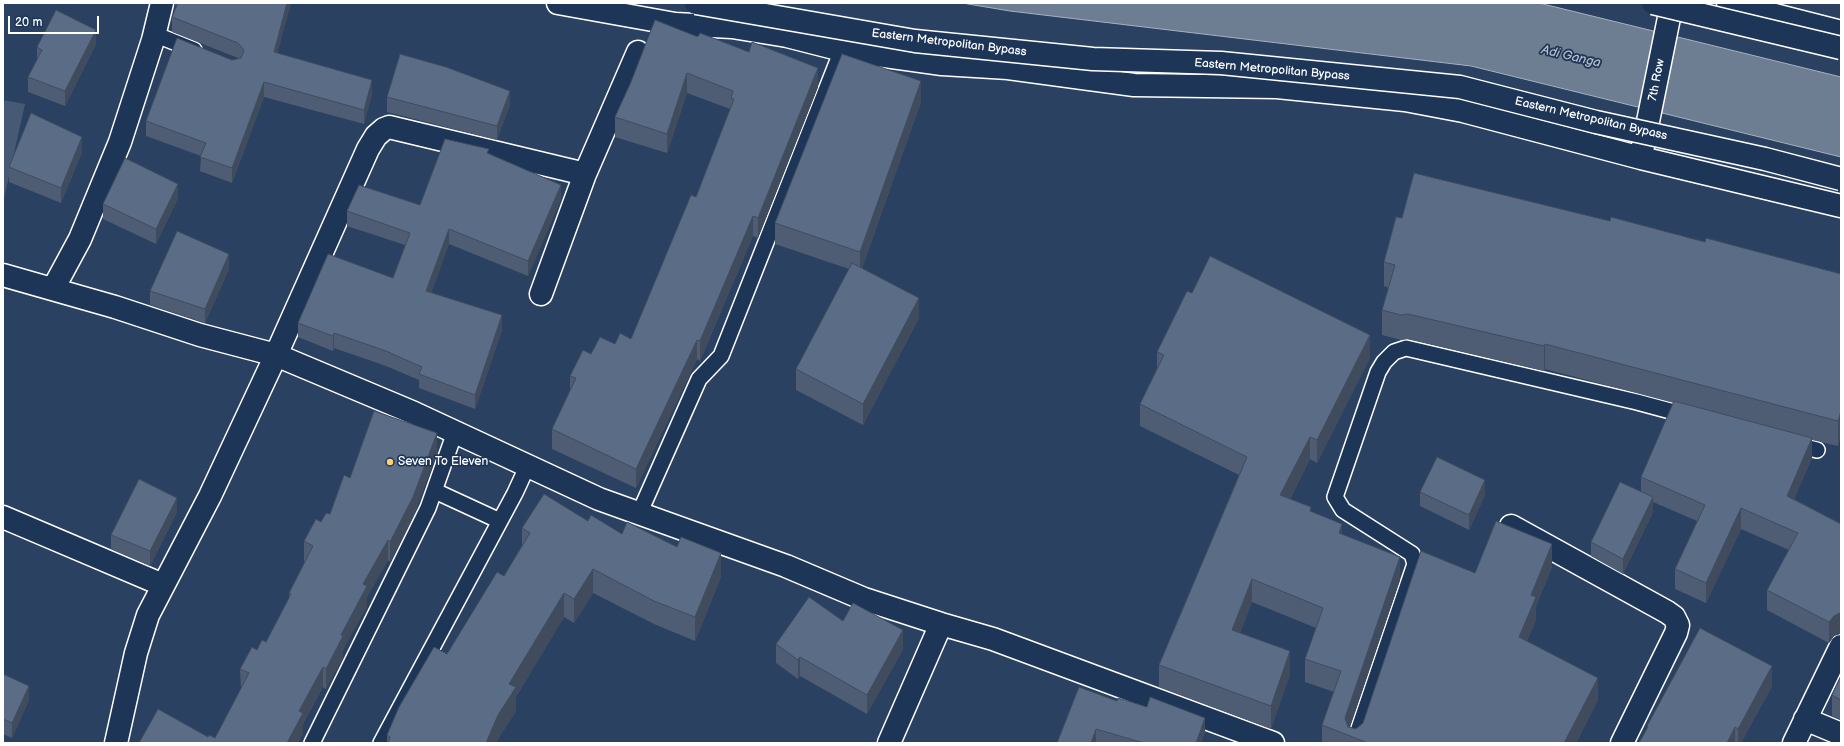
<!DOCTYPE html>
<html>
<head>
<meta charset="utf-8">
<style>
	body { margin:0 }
	#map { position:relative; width:1844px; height:746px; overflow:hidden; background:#2a4161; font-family:"Balsamiq Sans",sans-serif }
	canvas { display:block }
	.frame { position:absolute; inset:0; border:4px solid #fff; pointer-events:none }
	.scale { position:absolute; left:8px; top:16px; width:91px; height:18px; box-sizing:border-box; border:2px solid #fff; border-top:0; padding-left:5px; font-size:12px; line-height:14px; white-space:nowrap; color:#fff; -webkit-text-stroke:3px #1d3557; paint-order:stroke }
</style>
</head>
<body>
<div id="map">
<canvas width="1844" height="746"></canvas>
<div class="frame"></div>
<div class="scale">20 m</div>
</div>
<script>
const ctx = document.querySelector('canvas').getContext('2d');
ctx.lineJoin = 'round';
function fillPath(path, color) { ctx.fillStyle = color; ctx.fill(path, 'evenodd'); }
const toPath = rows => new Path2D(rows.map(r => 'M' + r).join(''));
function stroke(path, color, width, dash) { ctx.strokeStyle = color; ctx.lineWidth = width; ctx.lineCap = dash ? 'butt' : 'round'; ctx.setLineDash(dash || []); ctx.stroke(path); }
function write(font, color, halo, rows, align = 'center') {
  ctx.font = font + ' "Balsamiq Sans",sans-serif'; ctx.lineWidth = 3.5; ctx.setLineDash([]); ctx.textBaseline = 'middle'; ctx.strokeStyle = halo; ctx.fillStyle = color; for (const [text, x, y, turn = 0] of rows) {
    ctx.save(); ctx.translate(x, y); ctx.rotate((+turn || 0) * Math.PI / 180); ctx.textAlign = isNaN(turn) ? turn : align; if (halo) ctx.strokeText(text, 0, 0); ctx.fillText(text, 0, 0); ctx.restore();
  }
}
fillPath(toPath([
	[3,100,25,104,3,203]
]), '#465975');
const water = toPath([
	[962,3,1539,3,1841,77,1841,157,1471,66,1010,11,962,3]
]);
fillPath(water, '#6d7d92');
stroke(water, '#a7b1be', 1);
const lane = toPath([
	[154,34,194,50],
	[1794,444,1817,450],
	[435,491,500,521],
	[639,514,699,379,721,356,842,50],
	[312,743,428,508,455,432],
	[381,743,515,493,527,467],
	[1354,743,1415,564,1412,554,1343,510,1335,497,1378,372,1384,362,1394,352,1406,348,1637,402,1689,416]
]);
const street = toPath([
	[558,3,675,24,732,27,787,36,842,50,942,64,1008,68,1134,85,1277,87,1405,100,1463,111,1641,158,1841,206],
	[1728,3,1841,32],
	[1642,151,1672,3],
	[3,275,115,307,200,335,276,355,414,413,599,499,786,566,864,599,941,624,993,639,1273,743],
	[53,289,80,239,120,142,153,40,162,3],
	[541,294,585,174,638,52],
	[3,517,163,585],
	[1511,526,1667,612,1674,617,1678,625,1676,633,1622,743],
	[1805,719,1841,734],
	[116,743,136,653,148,615,210,496,276,355,368,149,376,136,384,129,389,127,585,174],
	[889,743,941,624],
	[1794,743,1841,646]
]);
stroke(lane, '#fff', 18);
stroke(street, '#fff', 25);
stroke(lane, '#1d3557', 15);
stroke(street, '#1d3557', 22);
const primaryBridge = toPath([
	[696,3,915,41,1093,59,1221,63,1460,87,1596,122,1765,159,1841,179],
	[1653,3,1841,48]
]);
stroke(primaryBridge, '#fff', 25, []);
stroke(primaryBridge, '#1d3557', 22);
fillPath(toPath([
	[174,3,291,3,277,53,372,94,364,124,264,97,232,183,200,171,201,156,146,136,146,121,232,60,239,59,238,58,172,32,172,17,177,5,174,5],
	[655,20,818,87,758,238,753,236,700,361,697,359,636,488,552,449,552,429,570,390,570,376,591,354,615,344,631,339,696,197,730,109,687,93,667,153,615,137,615,117,631,82],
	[96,44,65,106,28,92,28,77,37,60,37,47],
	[387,97,510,105,497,140,387,112],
	[921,102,862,268,919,318,863,425,796,390,796,369,849,269,775,244,775,223],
	[82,152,61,203,9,182,9,167],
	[489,153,561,199,528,276,449,244,431,293,502,330,475,409,419,388,419,380,386,366,334,348,333,351,298,337,298,323,393,278,405,245,347,226,347,211,420,205],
	[178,198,156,244,103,219,103,204],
	[1402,218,1610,221,1705,242,1841,274,1841,435,1838,446,1812,440,1812,458,1794,499,1841,524,1841,634,1840,634,1834,636,1829,643,1767,610,1767,590,1789,550,1741,529,1706,603,1675,589,1675,569,1697,521,1653,502,1653,512,1623,574,1591,556,1591,542,1641,492,1641,477,1674,403,1545,369,1544,371,1408,339,1401,340,1382,335,1382,310,1389,288,1384,286,1384,262],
	[229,269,205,323,150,305,150,291],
	[1192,293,1370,358,1317,463,1310,459,1290,499,1311,512,1342,534,1400,580,1350,727,1356,729,1363,723,1475,573,1552,567,1536,606,1536,620,1527,641,1598,700,1576,743,1322,743,1322,725,1334,692,1305,682,1305,659,1316,628,1252,602,1240,633,1290,674,1271,729,1159,687,1159,665,1239,475,1140,426,1140,404,1157,368,1157,352],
	[437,453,413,517,390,562,388,560,367,597,367,606,343,650,343,657,326,689,323,687,303,724,303,733,298,743,139,743,208,737,215,738,241,689,240,669,257,650,266,642,289,599,289,593,305,562,304,561,304,541,321,522,330,514,350,478],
	[1420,492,1485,495,1469,530,1420,506],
	[177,512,150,566,111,549,111,535],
	[588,521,622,534,721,577,695,641,654,624,593,593,574,623,564,617,516,697,516,711,498,739,496,743,387,743,387,735,504,576,522,545,522,528],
	[843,621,903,649,867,714,800,676,798,679,776,663,776,644],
	[3,674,29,700,12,738,3,734],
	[1841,676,1841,720,1832,716,1832,695],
	[1772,686,1741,743,1639,743,1647,730,1647,726],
	[1117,701,1205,731,1201,743,1100,743,1096,742,1057,743]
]), '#4e5d73');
fillPath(toPath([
	[287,3,291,3,274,67,274,52],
	[96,30,96,44,65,106,65,91],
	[818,68,818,87,758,238,758,218],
	[687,73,687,93,667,153,667,134],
	[372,80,372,94,364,124,364,110],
	[921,81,921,102,860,273,860,252],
	[264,82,264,97,232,183,232,168],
	[510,91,510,105,497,140,497,126],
	[82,137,82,152,61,203,61,188],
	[178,184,178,198,156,244,156,229],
	[561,185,561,199,528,276,528,261],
	[753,216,753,236,700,361,700,341],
	[449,229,449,244,426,306,426,291],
	[229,254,229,269,205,323,205,309],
	[919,298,919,318,863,425,863,404],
	[502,315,502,330,475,409,475,395],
	[334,333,334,348,333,351,333,336],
	[1370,335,1370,358,1317,463,1317,440],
	[697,340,697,359,636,488,636,469],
	[1545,344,1545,369,1544,371,1544,346],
	[1841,411,1841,435,1838,446,1838,421],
	[437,433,437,453,413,517,390,562,390,542],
	[1310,437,1310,459,1280,518,1280,495],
	[1812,438,1812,458,1787,516,1787,496],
	[1485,480,1485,495,1469,530,1469,515],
	[1653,497,1653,512,1623,574,1623,559],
	[177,498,177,512,150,566,150,551],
	[1741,508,1741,529,1706,603,1706,583],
	[1342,524,1342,547,1339,533],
	[388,540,388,560,367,597,367,606,343,650,343,657,326,689,326,669,363,584],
	[1552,544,1552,567,1536,606,1536,620,1519,660,1519,637,1531,595],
	[721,553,721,577,695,641,695,617],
	[1400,557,1400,580,1347,735,1345,718],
	[593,569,593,593,574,623,574,599],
	[1252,579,1252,602,1232,653,1232,630],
	[564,593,564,617,516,697,516,711,498,739,496,743,486,743,509,684],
	[1840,613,1840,634,1834,636,1829,643,1829,622,1834,616],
	[903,630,903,649,867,714,867,695],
	[1290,651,1290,674,1271,729,1271,706],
	[800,657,800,676,798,679,798,660],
	[1772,666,1772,686,1741,743,1738,743,1738,729],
	[323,667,323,687,303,724,303,733,298,743,287,743,299,711],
	[1598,678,1598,700,1576,743,1564,743],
	[29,686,29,700,12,738,12,723],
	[1205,718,1205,731,1201,743,1196,743],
	[1735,727,1735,743,1727,743],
	[1096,729,1096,743,1091,743]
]), '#404c5e');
const building = toPath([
	[178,3,287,3,274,52,372,80,364,110,264,82,232,168,200,157,206,143,146,121,177,38,232,60,241,58,244,50,238,43,172,17,178,3],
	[56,10,96,30,65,91,28,77,42,50,37,47,56,10],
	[655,20,698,37,700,33,749,52,752,42,818,68,758,218,753,216,700,341,697,340,636,469,552,429,576,378,570,376,583,350,591,354,600,337,615,344,620,333,631,339,691,195,696,197,734,99,731,98,733,91,687,73,667,134,615,117,631,82,655,20],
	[400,54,446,67,510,91,497,126,387,97,400,54],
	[842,54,921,81,860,252,775,223,842,54],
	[31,113,82,137,61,188,9,167,31,113],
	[445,139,489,149,487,153,561,185,528,261,449,229,426,291,502,315,475,395,419,374,422,367,386,351,334,333,333,336,298,323,328,254,393,278,410,233,347,211,359,185,420,205,445,139],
	[125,158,178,184,156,229,103,204,125,158],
	[1414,173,1610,221,1611,217,1705,242,1706,238,1841,274,1841,411,1838,421,1545,344,1544,346,1408,314,1401,315,1382,310,1395,265,1384,262,1396,217,1402,218,1414,173],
	[177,231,229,254,205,309,150,291,177,231],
	[1210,256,1370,335,1317,440,1310,437,1280,495,1311,507,1310,511,1342,524,1339,533,1400,557,1345,718,1348,727,1356,729,1363,723,1421,551,1475,573,1496,521,1552,544,1531,595,1536,597,1519,637,1598,678,1564,743,1368,743,1322,725,1341,671,1305,659,1323,608,1252,579,1232,630,1290,651,1271,706,1159,665,1247,457,1140,404,1164,355,1157,352,1187,291,1192,293,1210,256],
	[852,263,919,298,863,404,796,369,852,263],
	[1674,401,1812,438,1787,496,1841,524,1841,614,1840,613,1834,616,1829,622,1767,590,1798,533,1741,508,1706,583,1675,569,1705,505,1641,477,1674,401],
	[374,411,437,433,413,497,390,542,388,540,363,584,367,586,341,635,343,636,326,669,323,667,299,711,303,713,287,743,139,743,158,709,208,737,209,735,215,738,249,673,240,669,252,647,257,650,262,640,266,642,291,594,289,593,313,546,304,541,316,519,321,522,326,513,330,514,344,475,350,478,374,411],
	[1437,457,1485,480,1469,515,1420,492,1437,457],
	[139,479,177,498,150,551,111,535,139,479],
	[1620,482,1653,497,1623,559,1591,542,1620,482],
	[544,494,588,521,591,515,622,534,627,522,677,547,681,537,721,553,695,617,654,601,593,569,574,599,564,593,509,684,516,687,498,715,486,743,388,743,390,737,387,735,399,707,434,647,447,654,497,572,504,576,530,533,522,528,544,494],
	[809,597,843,621,853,603,903,630,867,695,800,657,798,660,776,644,809,597],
	[1700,628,1772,666,1738,729,1735,727,1727,743,1639,743,1648,727,1647,726,1700,628],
	[3,674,29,686,12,723,3,719,3,674],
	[1841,676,1841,700,1832,695,1841,676],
	[1079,687,1117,701,1118,698,1147,707,1150,697,1205,718,1196,743,1144,743,1096,729,1091,743,1057,743,1079,687]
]);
fillPath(building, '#5b6c86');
stroke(building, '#404c5e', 1);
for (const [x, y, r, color] of [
	[390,462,4,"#ffd166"]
]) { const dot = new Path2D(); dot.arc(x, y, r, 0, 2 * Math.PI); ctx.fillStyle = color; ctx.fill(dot); stroke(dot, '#1d3557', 1.5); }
write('12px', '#fff', '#1d3557', [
	["Eastern Metropolitan Bypass",949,43,7],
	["Eastern Metropolitan Bypass",1272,70,5],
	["7th Row",1657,80,-79],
	["Eastern Metropolitan Bypass",1591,119,13]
]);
write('12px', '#fff', '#1d3557', [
	["Seven To Eleven",398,462]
], 'left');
write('italic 13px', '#b6bec8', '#1d3557', [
	["Adi Ganga",1571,57,13]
]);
</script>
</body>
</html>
